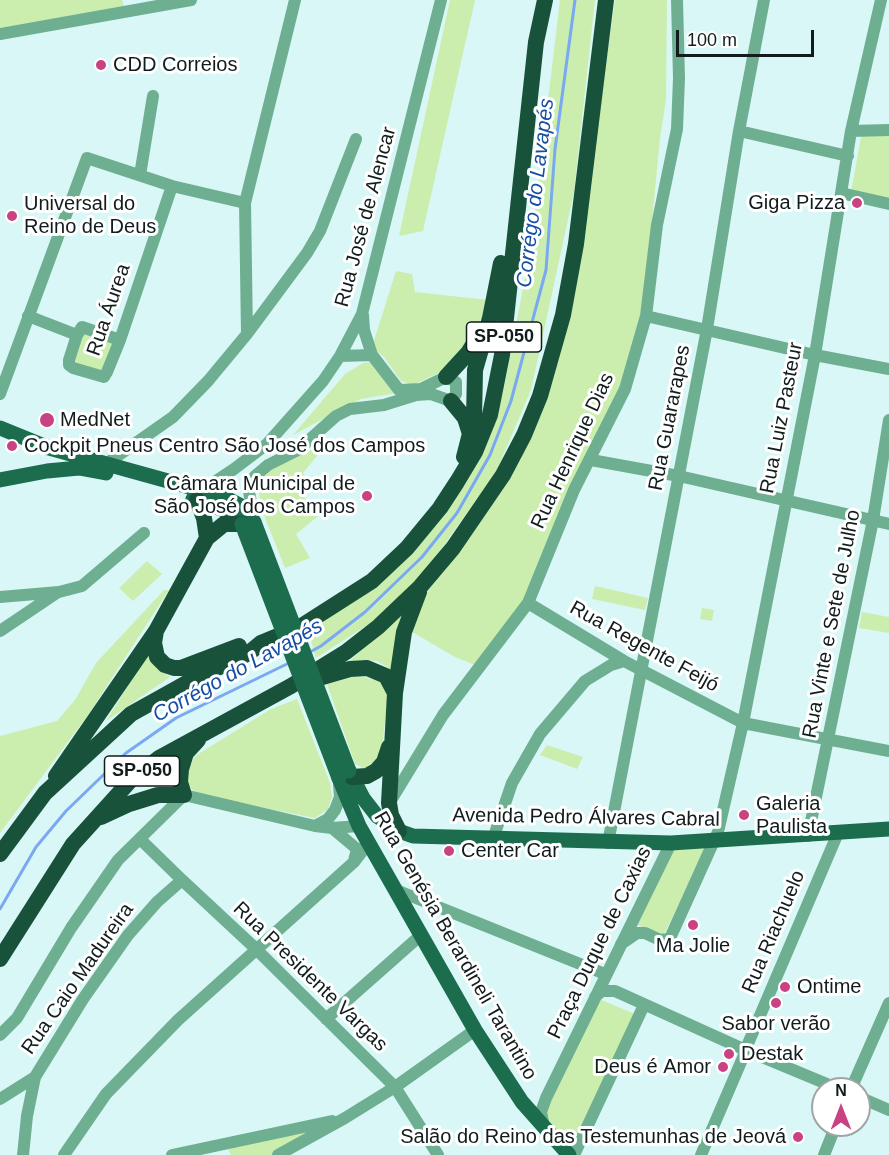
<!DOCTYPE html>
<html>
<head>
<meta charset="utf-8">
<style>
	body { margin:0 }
	#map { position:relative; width:889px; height:1155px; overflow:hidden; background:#d9f7f7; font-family:Arial,sans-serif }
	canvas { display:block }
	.north { position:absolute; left:811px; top:1077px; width:60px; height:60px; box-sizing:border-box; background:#fff; border:2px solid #a0a4a4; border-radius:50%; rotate:0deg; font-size:16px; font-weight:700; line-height:24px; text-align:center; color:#111c1c }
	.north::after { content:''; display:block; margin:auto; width:21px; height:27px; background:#c94281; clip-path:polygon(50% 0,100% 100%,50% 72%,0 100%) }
	.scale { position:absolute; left:676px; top:30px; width:138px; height:27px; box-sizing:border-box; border:3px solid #111c1c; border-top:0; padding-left:8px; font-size:18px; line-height:21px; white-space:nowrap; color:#111c1c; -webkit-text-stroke:4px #fff; paint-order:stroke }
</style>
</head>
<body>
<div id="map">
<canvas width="889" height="1155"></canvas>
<div class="north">N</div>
<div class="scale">100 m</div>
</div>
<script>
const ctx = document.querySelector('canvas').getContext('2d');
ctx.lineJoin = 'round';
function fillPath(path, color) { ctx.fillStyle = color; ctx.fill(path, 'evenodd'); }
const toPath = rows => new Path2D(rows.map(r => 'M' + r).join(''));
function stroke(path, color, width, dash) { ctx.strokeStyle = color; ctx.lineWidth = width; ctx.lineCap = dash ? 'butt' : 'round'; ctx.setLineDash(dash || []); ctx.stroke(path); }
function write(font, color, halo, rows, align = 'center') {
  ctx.font = font + ' Arial,sans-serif'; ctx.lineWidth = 6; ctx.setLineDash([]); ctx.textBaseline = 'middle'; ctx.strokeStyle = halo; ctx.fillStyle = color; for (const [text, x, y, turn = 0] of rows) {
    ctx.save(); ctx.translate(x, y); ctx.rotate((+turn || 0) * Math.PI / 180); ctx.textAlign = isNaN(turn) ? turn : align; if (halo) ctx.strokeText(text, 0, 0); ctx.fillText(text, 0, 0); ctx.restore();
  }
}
fillPath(toPath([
	[0,0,122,0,124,6,0,29],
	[450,0,475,0,423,231,399,236],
	[560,0,595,0,574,192,531,390,496,472,417,583,372,622,316,658,308,631,382,583,495,420,505,383,530,251],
	[615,0,667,0,666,100,660,138,643,316,622,388,525,602,475,665,455,657,412,632,423,595,542,395,586,200],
	[871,134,889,135,889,200,851,192,861,137],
	[396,271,412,274,415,292,488,300,486,309,466,345,443,371,413,385,401,381,384,357,372,347],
	[84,331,113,341,102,374,73,364],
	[372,362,397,393,361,399,293,435,345,374,363,363],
	[329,441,303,473,308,486,304,497,322,513,296,534,310,558,285,568,265,518,258,489,261,481,269,471],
	[147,561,162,574,133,601,119,588],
	[595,586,648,598,645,610,592,599],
	[164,590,169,590,88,715,0,833,0,736,57,721,75,700,96,663],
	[702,608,714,610,712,621,700,619],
	[402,611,394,674,387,667,377,661,363,660,349,662],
	[862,612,889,617,889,633,859,628],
	[153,646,156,668,170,677,106,721],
	[357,676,378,680,388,693,383,740,375,766,363,768,355,764,327,684],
	[297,699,330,783,332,797,328,809,315,818,198,795,188,785,187,772,195,756,271,709],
	[547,745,583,757,577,769,540,755],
	[675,846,703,848,705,852,662,938,636,924],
	[599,999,635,1014,572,1149,543,1113],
	[325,1125,277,1155,231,1155,228,1149]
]), '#cbeeae');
stroke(toPath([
	[310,652,321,646,365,612,422,557,457,513,490,455,511,401,546,270,555,149,575,0],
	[0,909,36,847,66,811,126,753,176,718,291,662]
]), '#7aa8f2', 3);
stroke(toPath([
	[0,34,191,0],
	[739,131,848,156],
	[851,131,889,130],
	[140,175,153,96],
	[841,193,889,204],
	[28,316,77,335,82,327,120,340],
	[646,316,815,355,889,369],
	[247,334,245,203,295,0],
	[77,335,69,360,69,365,73,368,104,377,107,372,120,340,172,186],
	[340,356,372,355],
	[0,394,87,158,172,186,245,203],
	[591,460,679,476,889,524],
	[106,464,173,417,208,381,247,334,307,253,320,231,356,139],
	[201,491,234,469,267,444,323,381,340,356,362,314,441,0],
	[254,522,249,491,251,483,255,476,268,465,298,450,336,416,350,409,384,405,416,395,431,394,451,401,456,394,456,382,446,377,421,389,399,390,372,355,364,330,363,315],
	[0,597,59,592,82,586,144,533],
	[528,603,624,661,743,723,889,751],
	[0,631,58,592],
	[390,802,443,715,528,603,574,490,625,389,646,316,657,225,677,129,679,78,677,0],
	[315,826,328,819,335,810,340,797,339,785],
	[332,828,357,849,354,861],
	[808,836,873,520,889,420],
	[140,839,182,880,255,948,395,1087,438,1155],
	[493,839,512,783,540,734,585,681,611,665,624,661],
	[608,843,707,329,739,131,764,0],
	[396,890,605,974],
	[621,944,637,933,645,933,660,940,668,939,671,936,718,832,743,723,815,355,851,131,881,0],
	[595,997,602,991,615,991,741,1048],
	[326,1019,421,935],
	[0,1035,17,1018,71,928,118,860,184,795,315,826,332,828,359,826],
	[747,1046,838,833],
	[750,1052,839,1089],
	[851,1089,889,1003],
	[859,1097,889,1110],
	[0,1099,35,1077,83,999,128,935,157,902,182,880],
	[544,1127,541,1112,546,1098,671,843],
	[23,1155,27,1116,35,1077],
	[64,1155,106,1094,178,1020,354,862,364,849,367,839],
	[172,1155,332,1121],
	[278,1155,345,1118,395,1087,475,1030],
	[574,1155,644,1005],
	[701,1155,744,1055],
	[824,1155,836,1125]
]), '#6eaf91', 12);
stroke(toPath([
	[0,428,49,448,222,496,241,506,254,522],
	[0,480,47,471,79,468,106,473],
	[193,499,224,510,242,524],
	[349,771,363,798,377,816,399,831,413,836,671,843,889,829],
	[339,778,359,826,475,1030,522,1102,569,1155]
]), '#1c6d4e', 15);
stroke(toPath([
	[446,377,468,353,478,337],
	[451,401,465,418,470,434],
	[464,457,474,418,475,370,490,318,501,263],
	[197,500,204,518,207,538],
	[156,631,154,643,157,657,165,665,174,668,181,668,239,646],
	[312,680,350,669,367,668,386,676,395,693],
	[56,776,156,631,207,538,224,524,242,524],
	[352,777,367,776,376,771,384,762,389,747],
	[101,817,129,804,158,795,184,795,180,782,181,769,186,753,198,740],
	[399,831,391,815,389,803,395,693,404,632,419,592],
	[0,854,45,793,131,714,192,680,249,653,261,643,300,627,372,581,407,548,440,508,457,482,475,452,490,415,502,355,536,42,545,0],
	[0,959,73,844,130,781,159,758,291,686,346,652,378,627,420,587,453,548,503,475,524,435,540,396,563,315,576,244,606,0]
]), '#18523b', 16);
stroke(toPath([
	[254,522,349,771],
	[242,524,339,778]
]), '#1c6d4e', 15);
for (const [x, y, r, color] of [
	[101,65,6,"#c94281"],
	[857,203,6,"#c94281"],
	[12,216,6,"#c94281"],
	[47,420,8,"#c94281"],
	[12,446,6,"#c94281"],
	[367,496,6,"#c94281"],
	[744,815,6,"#c94281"],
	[449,851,6,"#c94281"],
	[693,925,6,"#c94281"],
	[785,987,6,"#c94281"],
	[776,1003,6,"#c94281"],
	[729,1054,6,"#c94281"],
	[723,1067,6,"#c94281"],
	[798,1137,6,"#c94281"]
]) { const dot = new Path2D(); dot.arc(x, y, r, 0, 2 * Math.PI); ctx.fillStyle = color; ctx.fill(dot); stroke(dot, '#fff', 2); }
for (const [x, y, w] of [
	[504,337,75],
	[142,771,75]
]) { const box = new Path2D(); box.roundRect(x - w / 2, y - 15, w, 30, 4.5); ctx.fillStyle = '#fff'; ctx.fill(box); stroke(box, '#111c1c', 1.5); }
write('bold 18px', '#111c1c', null, [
	["SP-050",504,337],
	["SP-050",142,771]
]);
write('20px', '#111c1c', '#fff', [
	["CDD Correios",113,65],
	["Giga Pizza",845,203,"right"],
	["Universal do",24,204],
	["Reino de Deus",24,227],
	["MedNet",60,420],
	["Cockpit Pneus Centro São José dos Campos",24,446],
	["Câmara Municipal de",355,484,"right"],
	["São José dos Campos",355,507,"right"],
	["Galeria",756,804],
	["Paulista",756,827],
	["Center Car",461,851],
	["Ma Jolie",693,946,"center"],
	["Ontime",797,987],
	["Sabor verão",776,1024,"center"],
	["Destak",741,1054],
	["Deus é Amor",711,1067,"right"],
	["Salão do Reino das Testemunhas de Jeová",786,1137,"right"]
], 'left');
write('20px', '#111c1c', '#fff', [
	["Rua José de Alencar",366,217,-75],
	["Rua Áurea",109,310,-71],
	["Rua Guararapes",670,418,-79],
	["Rua Luiz Pasteur",782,418,-79],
	["Rua Henrique Dias",573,451,-65],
	["Rua Vinte e Sete de Julho",832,624,-79],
	["Rua Regente Feijó",644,647,29],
	["Avenida Pedro Álvares Cabral",586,818,1],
	["Rua Riachuelo",774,932,-67],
	["Praça Duque de Caxias",600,943,-64],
	["Rua Genésia Berardineli Tarantino",455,946,60],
	["Rua Presidente Vargas",310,977,44],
	["Rua Caio Madureira",78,979,-55]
]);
write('italic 21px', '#164ea3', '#fff', [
	["Corrégo do Lavapés",536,193,-83],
	["Corrégo do Lavapés",238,671,-29]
]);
</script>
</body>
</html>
